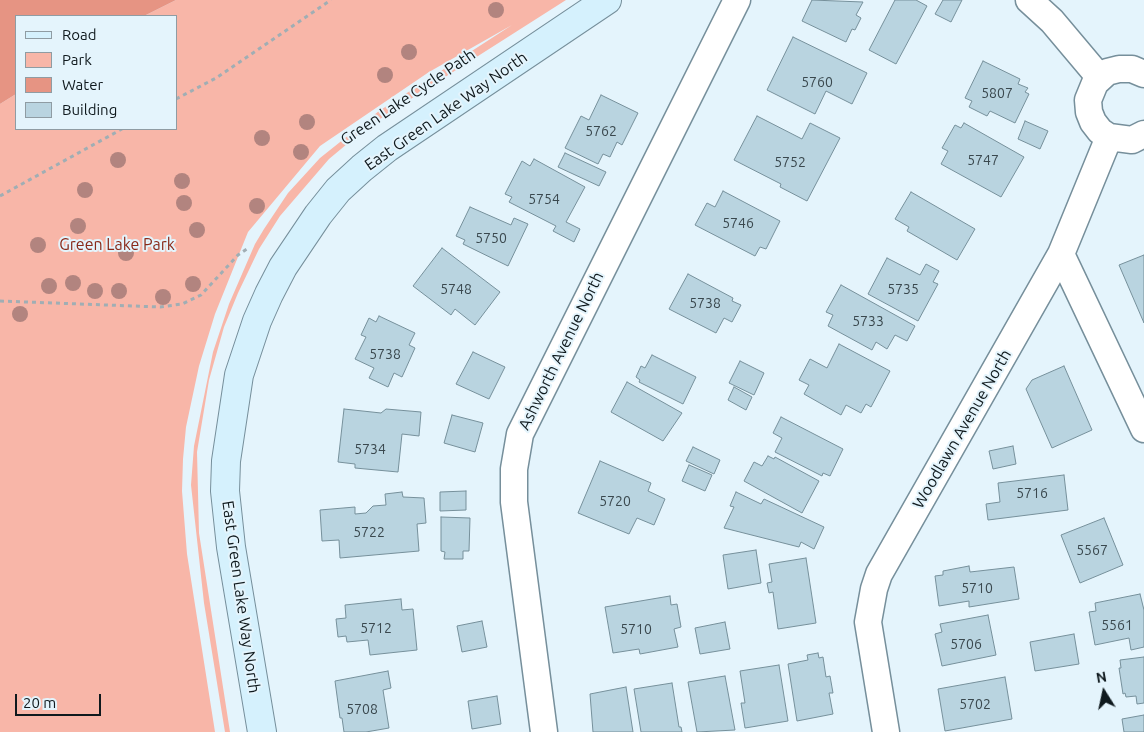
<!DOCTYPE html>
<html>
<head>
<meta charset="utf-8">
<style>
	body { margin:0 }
	#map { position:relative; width:1144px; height:732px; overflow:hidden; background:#e4f4fc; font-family:Ubuntu,sans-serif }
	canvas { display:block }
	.legend { position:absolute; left:15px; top:15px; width:162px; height:115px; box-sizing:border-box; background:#e4f4fc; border:1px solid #8f9ca3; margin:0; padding:6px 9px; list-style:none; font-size:15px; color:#0f191d }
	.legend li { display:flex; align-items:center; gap:10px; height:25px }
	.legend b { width:25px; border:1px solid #8f9ca3 }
	.north { position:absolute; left:1079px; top:667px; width:50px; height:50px; -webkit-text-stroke:4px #e4f4fc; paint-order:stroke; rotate:350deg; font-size:14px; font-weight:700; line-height:20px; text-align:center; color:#0f191d }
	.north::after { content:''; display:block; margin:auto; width:18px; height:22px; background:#0f191d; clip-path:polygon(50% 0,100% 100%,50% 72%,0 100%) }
	.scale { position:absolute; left:15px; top:694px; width:86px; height:22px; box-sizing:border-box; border:2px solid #0f191d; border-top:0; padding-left:6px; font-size:15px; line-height:18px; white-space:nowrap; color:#0f191d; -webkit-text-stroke:4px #e4f4fc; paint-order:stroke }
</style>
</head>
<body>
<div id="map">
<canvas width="1144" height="732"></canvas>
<ul class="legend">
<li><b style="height:6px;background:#d5f1fd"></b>Road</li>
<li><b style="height:14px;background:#f8b6a8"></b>Park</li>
<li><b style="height:14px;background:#e69483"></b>Water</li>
<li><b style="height:14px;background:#b9d4e0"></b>Building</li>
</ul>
<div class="north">N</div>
<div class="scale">20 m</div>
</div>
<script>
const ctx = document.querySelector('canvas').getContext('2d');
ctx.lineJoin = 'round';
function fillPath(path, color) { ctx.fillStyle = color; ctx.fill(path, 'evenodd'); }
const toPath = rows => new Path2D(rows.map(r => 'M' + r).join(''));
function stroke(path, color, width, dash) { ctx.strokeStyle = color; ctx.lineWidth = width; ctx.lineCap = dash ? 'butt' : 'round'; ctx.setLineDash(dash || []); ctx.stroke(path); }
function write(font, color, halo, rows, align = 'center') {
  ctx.font = font + ' Ubuntu,sans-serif'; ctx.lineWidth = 4; ctx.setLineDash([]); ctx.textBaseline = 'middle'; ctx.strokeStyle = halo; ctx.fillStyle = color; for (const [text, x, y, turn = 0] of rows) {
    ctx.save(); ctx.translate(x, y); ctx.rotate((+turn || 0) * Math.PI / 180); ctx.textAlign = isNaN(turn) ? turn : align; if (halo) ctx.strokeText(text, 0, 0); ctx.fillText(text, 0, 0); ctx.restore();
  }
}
fillPath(toPath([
	[176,0,566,0,398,107,365,129,329,159,280,216,259,249,238,293,224,327,209,380,197,452,199,533,230,732,225,732,204,603,191,485,194,446,213,352,229,304,255,244,264,229,288,193,320,158,379,111,512,25,429,72,320,146,248,232,215,314,199,366,186,427,183,459,182,491,187,554,215,732,0,732,0,104,16,94,16,129,176,129,176,16,144,16]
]), '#f8b6a8');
fillPath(toPath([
	[0,0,176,0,144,16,16,16,16,94,0,104]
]), '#e69483');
const building = toPath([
	[812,0,863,2,856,15,861,18,855,30,852,29,846,42,802,21,812,0],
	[895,0,916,0,927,6,896,64,869,50,895,0],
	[943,0,962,0,951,22,935,14,943,0],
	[793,37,867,73,852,104,826,91,815,114,767,90,793,37],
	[983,61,1020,79,1018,84,1028,88,1025,92,1029,94,1015,123,990,111,987,116,969,107,972,101,965,98,983,61],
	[601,95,638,113,622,145,617,142,610,157,603,154,598,164,565,148,581,116,589,120,601,95],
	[757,116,802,139,810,123,840,138,807,201,780,187,781,184,734,160,757,116],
	[1025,121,1048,131,1040,149,1018,139,1025,121],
	[964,123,1024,157,1001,197,941,164,948,151,942,148,955,125,961,128,964,123],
	[565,153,606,172,599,186,558,167,565,153],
	[534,159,585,187,566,222,580,229,574,242,553,231,556,226,509,202,512,197,505,194,522,161,530,166,534,159],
	[723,191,780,221,766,249,760,247,755,256,695,225,707,203,715,207,723,191],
	[911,192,975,229,957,260,907,231,909,227,895,219,911,192],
	[470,207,511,225,514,218,528,224,508,266,463,244,465,240,456,236,470,207],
	[442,248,500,292,475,325,455,309,451,315,413,286,442,248],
	[1144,255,1144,323,1119,265,1144,255],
	[887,258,920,275,926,264,939,271,933,282,938,284,918,321,868,294,887,258],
	[688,274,733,298,732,301,741,305,732,322,724,318,716,333,669,309,688,274],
	[841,285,915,326,907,341,895,335,887,349,876,342,872,350,828,326,833,315,826,312,841,285],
	[379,316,415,333,409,345,415,348,402,377,394,373,388,387,369,378,374,368,355,359,366,337,361,335,369,318,376,322,379,316],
	[839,344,890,371,871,407,866,404,861,413,846,405,841,415,804,394,809,385,799,380,810,359,827,368,839,344],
	[473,352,505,367,489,399,456,384,473,352],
	[652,355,696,377,683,404,639,382,640,380,636,377,641,366,645,368,652,355],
	[740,361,764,373,754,395,729,383,740,361],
	[1064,366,1092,430,1052,448,1026,389,1032,380,1064,366],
	[627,382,682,413,663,441,611,412,627,382],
	[734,387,752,397,746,410,728,400,734,387],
	[344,409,381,413,386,409,421,412,419,436,402,434,398,472,355,468,355,464,338,462,344,409],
	[452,415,483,423,475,452,444,443,452,415],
	[781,417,843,449,830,476,823,473,822,476,775,452,782,438,773,433,781,417],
	[1013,446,1016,464,993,469,989,451,1013,446],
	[693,447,720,460,714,474,686,461,693,447],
	[768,456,774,459,775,457,819,481,802,513,744,481,754,462,762,466,768,456],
	[600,461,651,483,648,491,665,499,654,525,637,518,629,534,578,513,600,461],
	[689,465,712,475,705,491,682,481,689,465],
	[1064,475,1068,510,988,520,986,504,1000,502,998,483,1064,475],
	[466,491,466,510,440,511,440,492,466,491],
	[402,492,403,497,424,498,426,523,417,524,419,551,340,558,339,540,322,541,320,510,355,507,355,514,366,513,373,506,386,505,385,494,402,492],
	[736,492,761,504,764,499,824,527,814,549,801,542,799,547,724,528,734,507,730,506,736,492],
	[441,517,470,518,469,551,463,551,463,559,444,559,445,552,441,551,441,517],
	[1104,518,1123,565,1080,583,1061,535,1104,518],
	[756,550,761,583,728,589,723,555,756,550],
	[806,558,816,623,778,629,773,592,769,593,767,583,772,582,769,564,806,558],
	[969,566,970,572,1014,567,1019,599,969,607,969,601,939,606,935,576,943,575,943,571,969,566],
	[1140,594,1144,610,1144,647,1131,650,1129,638,1095,645,1089,612,1096,611,1095,603,1140,594],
	[670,596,671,605,677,604,681,627,674,629,678,647,640,654,639,649,613,653,605,607,670,596],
	[401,599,402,610,413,609,417,650,370,655,368,640,347,642,346,636,338,637,336,619,346,618,345,605,401,599],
	[988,615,996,655,942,666,935,634,942,632,940,624,988,615],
	[482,621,487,647,462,652,457,626,482,621],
	[725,622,730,649,700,654,695,628,725,622],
	[1074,634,1079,664,1035,671,1030,642,1074,634],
	[818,653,819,658,823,657,826,677,830,676,833,693,829,693,833,714,797,721,788,664,808,660,807,655,818,653],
	[1144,657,1144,703,1137,704,1136,696,1126,697,1125,693,1123,694,1119,668,1121,668,1120,660,1144,657],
	[779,665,788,721,745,728,741,703,745,703,740,671,779,665],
	[388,671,391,688,383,690,389,728,366,732,344,732,342,718,340,718,335,681,388,671],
	[725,676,735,730,697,732,688,682,725,676],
	[1005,677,1012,719,945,731,938,689,1005,677],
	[672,683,679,727,681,727,682,732,641,732,634,689,672,683],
	[626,687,633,732,593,732,590,694,626,687],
	[497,696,501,724,472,729,468,701,497,696],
	[1144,715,1144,732,1124,732,1122,719,1144,715]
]);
fillPath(building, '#b9d4e0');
stroke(building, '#76909b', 1);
const minor = toPath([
	[1029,0,1052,21,1100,78],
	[1144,74,1132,69,1119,69,1107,72,1095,83,1088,100,1089,112,1093,122,1100,131,1109,137,1132,140,1144,134],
	[1061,254,1144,429],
	[544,732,514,502,514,469,520,434,737,0],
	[886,732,868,622,874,589,879,574,1061,254,1109,137]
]);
const secondary = toPath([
	[262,732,231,547,225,491,226,461,239,375,257,321,269,294,283,267,318,215,338,190,362,168,387,148,607,0]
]);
stroke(minor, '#768f9b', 29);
stroke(secondary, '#768f9b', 30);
stroke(toPath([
	[176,99,216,78,331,0],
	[0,196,122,129],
	[0,301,160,307,182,304,201,295,238,255,247,249]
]), '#a0aeb4', 3, [4, 4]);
stroke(minor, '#fff', 26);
stroke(secondary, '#d5f1fd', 28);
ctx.fillStyle = '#b2847f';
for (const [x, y] of [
	[496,10],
	[409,52],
	[385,75],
	[307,122],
	[262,138],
	[301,152],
	[118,160],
	[182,181],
	[85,190],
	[184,203],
	[257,206],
	[78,226],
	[197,230],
	[38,245],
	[126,253],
	[73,283],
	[193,284],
	[49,286],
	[95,291],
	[119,291],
	[163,297],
	[20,314]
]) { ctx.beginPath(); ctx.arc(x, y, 8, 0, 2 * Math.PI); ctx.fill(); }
write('14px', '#3a484e', null, [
	["5760",817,82],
	["5807",997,93],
	["5762",601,131],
	["5747",983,160],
	["5752",790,162],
	["5754",544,199],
	["5746",738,223],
	["5750",491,238],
	["5748",456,289],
	["5735",903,289],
	["5738",705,303],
	["5733",868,321],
	["5738",385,354],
	["5734",370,449],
	["5716",1032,493],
	["5720",615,501],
	["5722",369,532],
	["5567",1092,550],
	["5710",977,588],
	["5561",1117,625],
	["5712",376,628],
	["5710",636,629],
	["5706",966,644],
	["5702",975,704],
	["5708",362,709]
]);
write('16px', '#0f191d', '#e4f4fc', [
	["Green Lake Cycle Path",408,97,-34],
	["East Green Lake Way North",446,111,-35],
	["Ashworth Avenue North",561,351,-64],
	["Woodlawn Avenue North",962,429,-60],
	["East Green Lake Way North",241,597,82]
]);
write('16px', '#892919', '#e4f4fc', [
	["Green Lake Park",117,245]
]);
</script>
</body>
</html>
